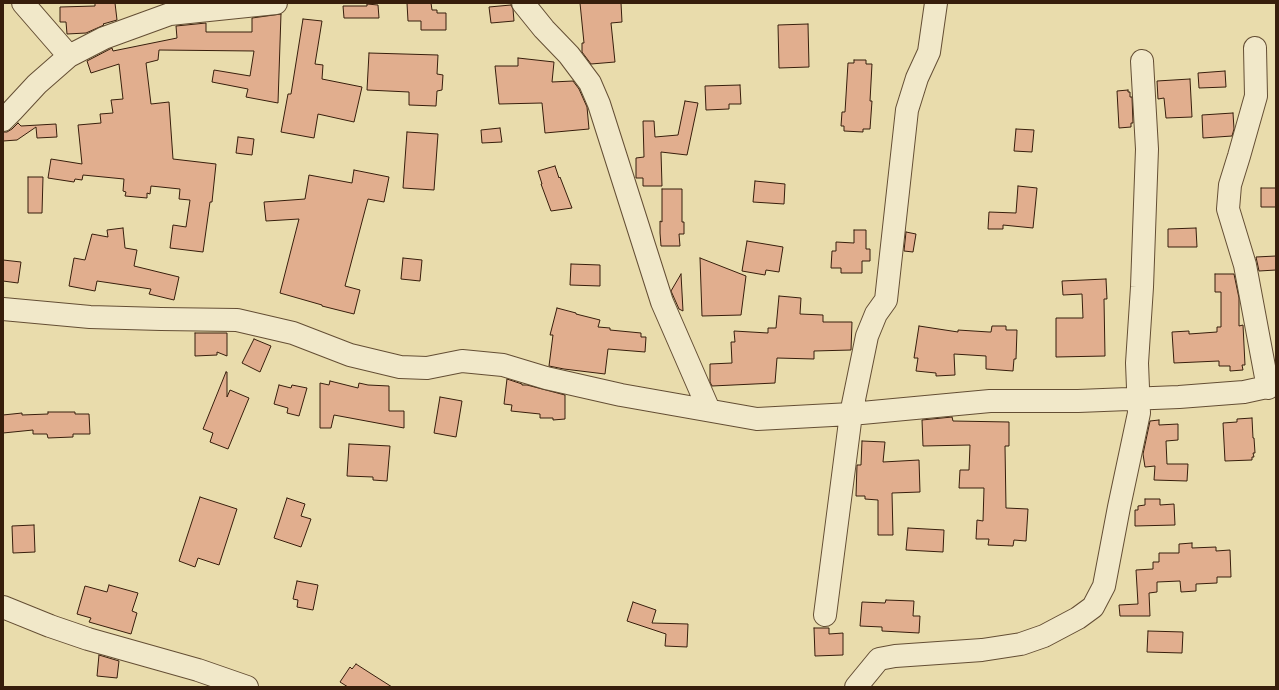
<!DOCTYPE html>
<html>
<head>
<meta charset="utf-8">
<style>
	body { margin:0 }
	#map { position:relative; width:1279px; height:690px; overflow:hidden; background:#e9dcac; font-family:"IM FELL French Canon",serif }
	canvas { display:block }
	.frame { position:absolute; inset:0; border:4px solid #371e0c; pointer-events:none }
</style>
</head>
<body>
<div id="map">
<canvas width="1279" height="690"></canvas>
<div class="frame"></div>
</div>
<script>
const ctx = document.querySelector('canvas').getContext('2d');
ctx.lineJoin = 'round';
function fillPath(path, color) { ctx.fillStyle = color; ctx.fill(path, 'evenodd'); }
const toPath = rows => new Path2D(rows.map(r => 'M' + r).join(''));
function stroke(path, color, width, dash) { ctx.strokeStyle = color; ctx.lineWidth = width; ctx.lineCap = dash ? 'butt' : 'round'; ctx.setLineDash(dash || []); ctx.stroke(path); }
const building = toPath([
	[95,3,115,3,117,20,103,24,104,25,86,33,67,34,66,22,60,22,60,7,95,6,95,3],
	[407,3,431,3,432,10,437,10,437,13,446,13,446,30,421,30,421,21,408,21,407,3],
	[580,3,621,3,622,22,611,23,615,62,591,64,582,52,582,43,584,43,580,3],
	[367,4,378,5,379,18,344,18,343,6,367,6,367,4],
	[511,5,513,9,514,21,491,23,489,7,511,5],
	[281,14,278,103,246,97,248,89,212,82,214,70,250,76,254,51,159,50,158,60,146,63,151,104,169,102,173,159,216,164,212,202,210,202,203,252,170,248,173,225,186,227,190,200,179,199,180,189,151,186,150,194,147,193,147,198,125,196,126,192,123,191,124,179,83,175,82,180,75,179,74,182,48,178,51,159,82,164,78,125,101,123,100,114,113,113,111,100,123,99,119,64,91,73,87,61,112,48,113,51,177,38,176,26,206,23,206,32,252,32,252,18,281,14],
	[303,19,322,21,315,64,323,65,322,79,362,87,354,122,318,114,314,138,281,132,288,94,291,94,303,19],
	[808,24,809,67,779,68,778,25,808,24],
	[369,53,438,55,437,74,443,75,442,90,437,91,436,106,409,105,409,92,367,90,369,53],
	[518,58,554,62,552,82,573,81,579,89,587,107,589,129,545,133,542,103,499,104,495,66,518,66,518,58],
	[854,60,866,60,866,64,872,64,870,101,872,101,870,129,863,129,863,132,844,131,844,126,841,126,842,112,845,112,848,63,854,63,854,60],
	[1225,71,1226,87,1199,88,1198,73,1225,71],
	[1190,79,1192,117,1166,118,1164,98,1158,99,1157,81,1190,79],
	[740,85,741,104,729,104,729,109,706,110,705,86,740,85],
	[1128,90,1128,92,1130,92,1130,97,1132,97,1133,123,1131,123,1131,127,1119,128,1117,91,1128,90],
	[685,101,698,103,687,155,661,152,662,186,643,186,643,178,636,178,636,158,644,157,643,121,654,121,655,137,678,135,685,101],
	[1233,113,1234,129,1232,136,1203,138,1202,115,1233,113],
	[18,123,21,126,56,124,57,137,37,138,36,127,17,140,3,141,3,132,7,132,12,129,18,123],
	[500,128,502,142,482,143,481,130,500,128],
	[1016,129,1034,130,1032,152,1014,151,1016,129],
	[407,132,438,134,434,190,403,188,407,132],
	[238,137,254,139,252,155,236,153,238,137],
	[555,166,559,178,560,177,572,208,551,211,541,184,542,184,538,171,555,166],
	[354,170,389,177,384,202,368,199,345,286,360,290,354,314,322,306,322,305,280,293,299,219,266,221,264,202,305,199,309,175,352,183,354,170],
	[28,177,43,177,42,213,28,213,28,177],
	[755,181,785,184,784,204,753,202,755,181],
	[1018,186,1037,188,1033,228,1003,225,1003,229,988,229,989,212,1016,213,1018,186],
	[1261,188,1276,188,1276,207,1261,207,1261,188],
	[662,189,682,189,682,222,684,222,684,234,679,234,680,246,661,246,660,233,660,221,662,222,662,189],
	[123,228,125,248,137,250,134,266,179,277,174,300,149,294,151,289,97,281,95,291,69,286,74,258,85,260,92,234,108,237,107,230,123,228],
	[1196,228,1197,247,1168,247,1168,229,1196,228],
	[854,230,866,230,866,249,870,249,870,261,862,261,862,273,841,273,841,268,831,268,832,251,836,251,836,242,854,243,854,230],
	[906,232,916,234,913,252,904,251,906,232],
	[747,241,783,247,779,272,766,270,765,275,742,271,747,241],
	[1276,256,1276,270,1259,271,1256,257,1276,256],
	[403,258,422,260,420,281,401,279,403,258],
	[700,258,746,276,741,315,702,316,700,258],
	[3,260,21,262,18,283,3,281,3,260],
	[571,264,600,265,600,286,570,285,571,264],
	[681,274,683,311,679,309,671,291,681,274],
	[1215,274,1234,274,1239,298,1239,326,1243,325,1245,365,1242,365,1243,370,1230,371,1230,366,1219,366,1219,361,1174,363,1172,332,1189,331,1189,334,1217,332,1217,327,1221,327,1221,292,1215,292,1215,274],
	[1106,279,1107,299,1104,299,1105,356,1056,357,1056,318,1083,318,1082,294,1063,295,1062,281,1106,279],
	[779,296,801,298,800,314,823,315,823,322,852,322,851,350,814,351,814,359,777,358,775,383,712,386,710,382,710,364,732,363,731,342,735,342,734,331,768,333,768,328,776,328,779,296],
	[557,308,576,313,576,314,600,320,598,327,610,328,610,330,641,333,641,337,646,337,645,352,608,349,605,374,564,369,549,366,553,335,550,335,557,308],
	[919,326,958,332,958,330,989,332,991,332,992,326,1006,326,1006,330,1017,330,1016,359,1014,359,1013,371,986,369,986,356,954,354,955,375,936,376,936,373,916,371,918,358,914,358,919,326],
	[195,333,227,333,227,356,217,352,217,355,195,356,195,333],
	[254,339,271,346,260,372,242,363,254,339],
	[226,372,227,372,227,397,230,390,249,398,228,449,210,442,213,433,203,429,226,372],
	[507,379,522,384,522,385,527,385,565,395,565,419,553,420,553,418,540,418,540,414,511,411,512,405,504,404,507,379],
	[330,381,358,388,359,383,368,385,389,386,389,411,404,411,404,428,334,415,331,428,320,428,320,383,329,385,330,381],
	[279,385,291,388,292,385,307,388,299,416,287,413,288,408,274,404,279,385],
	[440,397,462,401,456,437,434,433,440,397],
	[48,412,75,412,75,414,89,414,90,434,73,434,73,437,48,438,47,434,33,434,33,430,3,433,3,415,22,413,22,415,48,414,48,412],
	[952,417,953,421,1009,422,1009,446,1005,446,1006,508,1028,509,1026,541,1014,540,1013,546,988,545,989,539,976,539,977,520,983,521,984,488,959,488,960,470,969,470,970,445,923,446,922,420,952,417],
	[1252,418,1253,438,1254,438,1255,453,1253,453,1254,457,1252,457,1252,460,1225,461,1223,423,1237,422,1237,419,1252,418],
	[1159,420,1159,425,1178,424,1178,440,1166,441,1167,464,1188,464,1187,481,1154,480,1155,466,1145,467,1143,454,1150,421,1159,420],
	[862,441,885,442,883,462,919,460,920,492,892,493,893,535,878,535,878,500,865,499,865,496,856,496,857,465,861,465,862,441],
	[349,444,390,446,387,481,373,480,373,477,347,476,349,444],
	[200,497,237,509,219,565,198,558,195,567,179,561,200,497],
	[287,498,305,504,301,516,311,519,301,547,274,538,287,498],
	[1145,499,1160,499,1160,505,1174,504,1175,525,1135,526,1135,510,1138,510,1138,506,1145,505,1145,499],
	[34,525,35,552,13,553,12,526,34,525],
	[908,528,944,530,943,552,906,550,908,528],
	[1192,543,1192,548,1216,547,1216,551,1230,550,1231,577,1217,577,1217,583,1196,584,1196,591,1181,592,1180,581,1157,582,1157,592,1149,593,1150,616,1120,616,1119,605,1138,604,1136,570,1153,569,1153,562,1159,562,1159,553,1179,553,1179,544,1192,543],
	[297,581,318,585,313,610,297,607,298,600,293,599,297,581],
	[109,585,138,593,132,611,137,613,131,634,89,622,91,618,77,614,85,586,107,592,109,585],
	[886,600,914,601,913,616,920,616,919,633,882,631,882,627,860,626,862,602,885,603,886,600],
	[633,602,656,610,652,623,688,624,687,647,665,646,666,634,627,621,633,602],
	[814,628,829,628,829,634,843,633,843,655,815,656,814,628],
	[1148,631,1183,632,1182,653,1147,652,1148,631],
	[99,655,119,661,117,678,97,676,99,655],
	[356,664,370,673,392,687,348,687,340,682,350,667,352,669,356,664]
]);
fillPath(building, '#e1ae8e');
stroke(building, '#371e0c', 1);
const minor = toPath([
	[23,3,69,56],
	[523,3,544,29,569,55,590,83,599,104,662,302,709,410],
	[1255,48,1256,96,1239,156,1230,185,1228,209,1245,265,1268,388],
	[3,120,12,111,37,84,69,56,104,38,170,14,276,3],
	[3,309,90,317,161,319,237,320,293,333,350,355,400,367,427,368,462,361,503,365,546,378,621,395,757,419,851,414,990,401,1078,401,1179,397,1244,392,1276,385],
	[3,607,50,626,88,639,198,670,247,687],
	[825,615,851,414,867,336,876,314,886,300,907,110,917,78,929,52,936,3],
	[856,687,879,659,895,656,982,650,1021,644,1044,636,1078,618,1093,607,1104,586,1119,507,1139,413,1137,363,1142,287,1147,149,1142,61]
]);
stroke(minor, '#644e34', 24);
stroke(minor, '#f1e8c9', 22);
</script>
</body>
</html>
